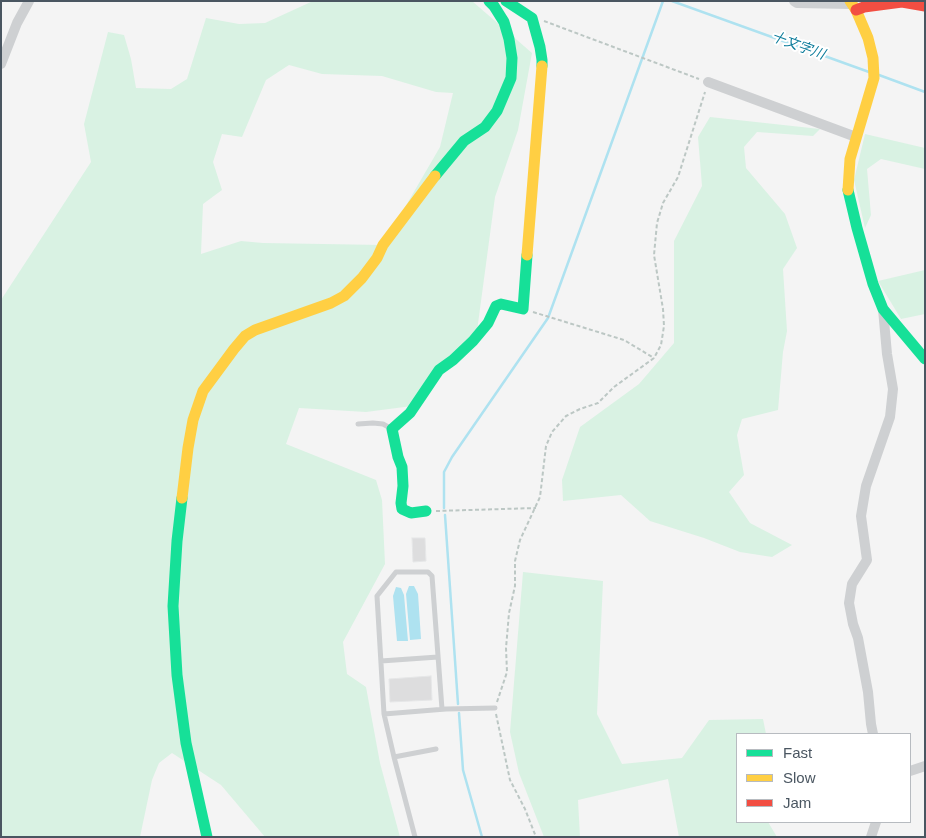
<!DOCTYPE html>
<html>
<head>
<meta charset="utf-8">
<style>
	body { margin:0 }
	#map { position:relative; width:926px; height:838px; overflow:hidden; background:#f4f4f4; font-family:Arial,sans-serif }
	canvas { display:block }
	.frame { position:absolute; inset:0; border:2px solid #4a5661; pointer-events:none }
	.legend { position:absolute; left:736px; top:733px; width:175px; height:90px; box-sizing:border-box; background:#fff; border:1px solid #b7bbc0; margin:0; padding:6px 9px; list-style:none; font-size:15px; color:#4a5661 }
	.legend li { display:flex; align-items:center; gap:10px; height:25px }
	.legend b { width:25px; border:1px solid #b7bbc0 }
</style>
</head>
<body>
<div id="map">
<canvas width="926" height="838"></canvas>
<div class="frame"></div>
<ul class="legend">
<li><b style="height:6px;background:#16e098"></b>Fast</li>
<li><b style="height:6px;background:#ffcf43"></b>Slow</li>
<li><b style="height:6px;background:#f24e42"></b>Jam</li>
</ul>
</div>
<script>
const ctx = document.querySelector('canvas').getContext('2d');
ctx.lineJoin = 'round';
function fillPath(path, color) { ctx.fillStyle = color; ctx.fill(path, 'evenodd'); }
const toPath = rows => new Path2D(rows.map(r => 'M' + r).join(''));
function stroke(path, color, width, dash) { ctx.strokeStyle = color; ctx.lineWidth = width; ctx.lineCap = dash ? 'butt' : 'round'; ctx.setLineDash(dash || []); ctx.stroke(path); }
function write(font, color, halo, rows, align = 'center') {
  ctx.font = font + ' Arial,"Noto Sans JP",sans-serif'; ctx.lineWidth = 4; ctx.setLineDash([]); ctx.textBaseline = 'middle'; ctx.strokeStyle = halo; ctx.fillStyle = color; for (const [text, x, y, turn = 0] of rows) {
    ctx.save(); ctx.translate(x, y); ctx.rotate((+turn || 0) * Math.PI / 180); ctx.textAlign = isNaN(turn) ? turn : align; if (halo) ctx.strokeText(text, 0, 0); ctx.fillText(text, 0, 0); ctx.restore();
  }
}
fillPath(toPath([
	[313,1,472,1,532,53,518,130,495,197,477,331,412,406,366,412,299,408,286,444,376,480,382,500,385,564,343,642,347,674,366,687,380,763,400,837,265,837,221,785,172,753,159,763,152,780,140,837,1,837,1,300,91,162,84,124,108,32,124,35,131,59,136,88,171,89,187,79,206,18,239,24,265,23],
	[289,65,322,74,382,76,436,92,453,93,440,147,383,245,263,243,241,241,201,254,203,204,222,190,213,162,222,134,242,137,266,80],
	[710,117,820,129,813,136,757,132,744,147,746,168,785,214,797,248,783,269,787,331,783,352,778,410,742,419,737,435,744,475,729,492,750,523,792,545,772,557,740,552,704,538,650,521,621,495,563,501,562,480,580,427,639,384,674,343,674,241,702,186,698,137],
	[865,134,925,148,925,169,881,159,867,169,871,215,865,228,854,180],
	[925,270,925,314,901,319,878,281],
	[523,572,603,581,597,714,622,764,682,758,709,720,763,719,766,734,737,734,737,822,768,822,777,837,679,837,668,779,578,800,580,837,544,837,519,773,510,732]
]), '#d9f2e3');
fillPath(toPath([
	[409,586,414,586,418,594,421,639,410,640,406,594],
	[396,587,401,588,404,595,408,641,397,641,393,596]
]), '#aee2f0');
stroke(toPath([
	[672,1,869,72],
	[879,75,925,92],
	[444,508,444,472,452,457,548,318,663,1],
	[445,515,458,704],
	[459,713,463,770,482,837]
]), '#aee2f0', 2.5);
const building = toPath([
	[412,538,425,538,426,561,413,562,412,538],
	[431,676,432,700,390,702,389,679,431,676]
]);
fillPath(building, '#ddddde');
stroke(building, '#e5e6e7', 1);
stroke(toPath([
	[544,21,699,79],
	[533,312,624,340,654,358],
	[436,511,536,508],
	[497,702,507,672,506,648,509,613,515,586,515,561,520,540,540,497,546,446,552,432,566,416,580,409,598,403,614,387,654,358,661,345,664,326,663,309,654,255,657,223,663,203,678,177,705,92],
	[496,714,510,780,525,809,536,837]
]), '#bcc7c4', 2, [4, 2.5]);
stroke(toPath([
	[358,424,373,423,383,424,392,429],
	[381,661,438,657],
	[384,714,446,709,495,708],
	[394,757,436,749],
	[415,837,394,757,384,714,377,596,396,572,428,572,432,576,442,709]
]), '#ced0d2', 5);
stroke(toPath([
	[794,1,797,3,851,4],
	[1,64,17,23,29,1],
	[708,82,856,137],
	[873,734,871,724,868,692,858,638,853,624,849,603,852,584,867,560,861,516,866,486,890,417,893,389,887,354,883,309],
	[910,771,925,766],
	[871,837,876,822]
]), '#ced0d2', 10);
stroke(toPath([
	[506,1,532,18,540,47,542,60,542,66],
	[435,176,464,141,485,127,497,111,511,78,512,58,509,39,504,22,494,6,489,1],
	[848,190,857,228,873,284,883,309,925,359],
	[182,498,177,541,173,606,177,675,186,743,207,837],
	[426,511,411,513,402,509,401,503,403,486,402,467,398,457,392,429,410,413,439,370,453,360,473,341,488,323,496,306,501,304,523,309,527,255]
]), '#16e098', 11);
stroke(toPath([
	[848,190,850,159,874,78,873,58,868,38,856,10,850,1],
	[527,255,542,66],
	[182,498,188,448,193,420,203,391,234,349,245,336,255,330,331,303,344,296,362,278,377,258,383,245,435,176]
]), '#ffcf43', 11);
stroke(toPath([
	[856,10,864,7,902,2,925,6]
]), '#f24e42', 11);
write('italic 14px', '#0c7c9b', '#fff', [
	["十文字川",798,46,20]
]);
</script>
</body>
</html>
